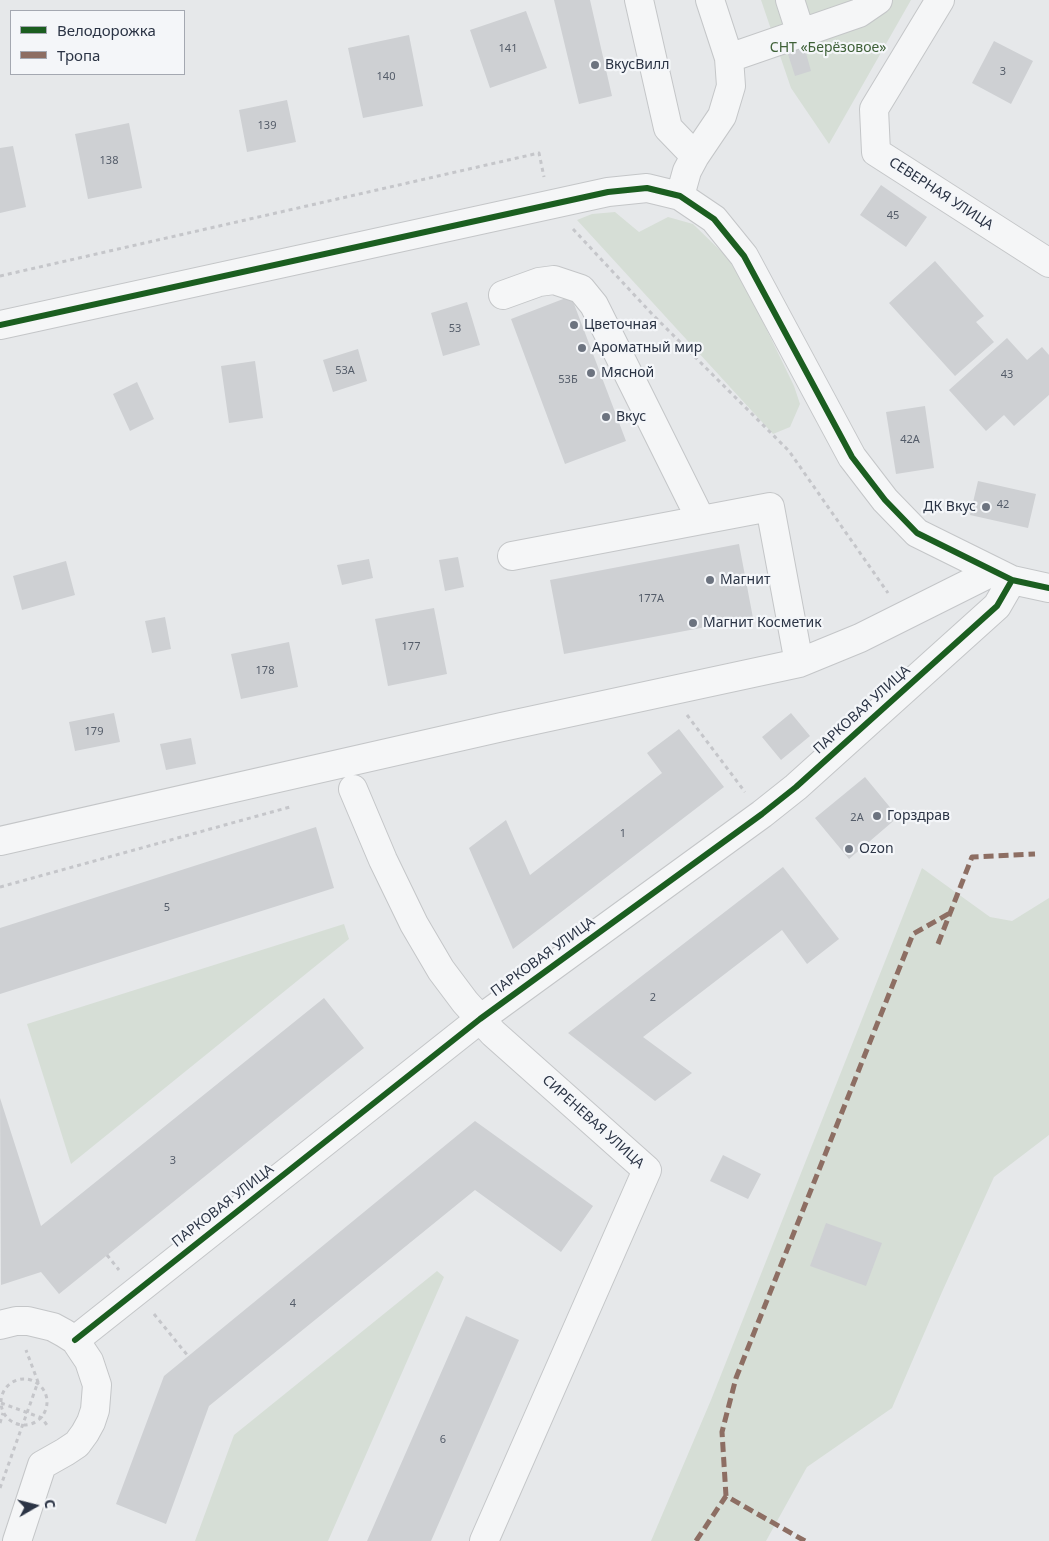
<!DOCTYPE html>
<html>
<head>
<meta charset="utf-8">
<style>
	body { margin:0 }
	#map { position:relative; width:1049px; height:1541px; overflow:hidden; background:#e6e8ea; font-family:"Noto Sans",sans-serif }
	canvas { display:block }
	.legend { position:absolute; left:10px; top:10px; width:175px; height:65px; box-sizing:border-box; background:#f4f6f9; border:1px solid #a4a8b1; margin:0; padding:6px 9px; list-style:none; font-size:15px; color:#2b3445 }
	.legend li { display:flex; align-items:center; gap:10px; height:25px }
	.legend b { width:25px; border:1px solid #a4a8b1 }
	.north { position:absolute; left:10px; top:1481px; width:50px; height:50px; -webkit-text-stroke:4px #f4f6f9; paint-order:stroke; rotate:82deg; font-size:14px; font-weight:700; line-height:20px; text-align:center; color:#2b3445 }
	.north::after { content:''; display:block; margin:auto; width:18px; height:22px; background:#2b3445; clip-path:polygon(50% 0,100% 100%,50% 72%,0 100%) }
</style>
</head>
<body>
<div id="map">
<canvas width="1049" height="1541"></canvas>
<ul class="legend">
<li><b style="height:6px;background:#1b5e20"></b>Велодорожка</li>
<li><b style="height:6px;background:#8d6e63"></b>Тропа</li>
</ul>
<div class="north">С</div>
</div>
<script>
const ctx = document.querySelector('canvas').getContext('2d');
ctx.lineJoin = 'round';
function fillPath(path, color) { ctx.fillStyle = color; ctx.fill(path, 'evenodd'); }
const toPath = rows => new Path2D(rows.map(r => 'M' + r).join(''));
function stroke(path, color, width, dash) { ctx.strokeStyle = color; ctx.lineWidth = width; ctx.lineCap = dash ? 'butt' : 'round'; ctx.setLineDash(dash || []); ctx.stroke(path); }
function write(font, color, halo, rows, align = 'center') {
  ctx.font = font + ' "Noto Sans",sans-serif'; ctx.lineWidth = 4.5; ctx.setLineDash([]); ctx.textBaseline = 'middle'; ctx.strokeStyle = halo; ctx.fillStyle = color; for (const [text, x, y, turn = 0] of rows) {
    ctx.save(); ctx.translate(x, y); ctx.rotate((+turn || 0) * Math.PI / 180); ctx.textAlign = isNaN(turn) ? turn : align; if (halo) ctx.strokeText(text, 0, 0); ctx.fillText(text, 0, 0); ctx.restore();
  }
}
fillPath(toPath([
	[761,0,911,0,829,144,791,88],
	[615,212,639,232,668,217,693,224,728,258,750,295,794,386,800,404,790,427,773,434,577,220,592,214],
	[922,868,990,917,1012,921,1049,898,1049,1135,994,1177,942,1292,892,1408,807,1467,766,1541,651,1541,711,1400],
	[344,924,349,939,71,1164,27,1024],
	[437,1271,444,1277,328,1541,195,1541,234,1435]
]), '#d6ded6');
fillPath(toPath([
	[554,0,590,0,612,96,579,104],
	[526,11,547,68,490,88,470,30],
	[409,35,423,106,363,118,348,48],
	[994,41,1033,61,1011,104,972,83],
	[804,46,811,71,795,76,787,51],
	[287,100,296,142,247,152,239,110],
	[129,123,142,188,88,199,75,134],
	[13,146,26,207,0,213,0,148],
	[881,185,927,217,906,247,860,215],
	[935,261,984,316,976,322,994,342,955,376,889,303],
	[571,296,626,441,565,464,511,319],
	[467,302,480,345,443,356,431,313],
	[1007,338,1027,360,1042,347,1049,355,1049,395,1014,426,1004,415,986,431,949,390],
	[358,349,367,381,333,392,323,360],
	[255,361,263,418,229,423,221,366],
	[137,382,154,419,130,431,113,394],
	[925,406,934,468,896,474,886,412],
	[978,481,1036,494,1028,528,970,515],
	[739,544,753,618,564,654,550,580],
	[458,557,464,587,445,591,439,560],
	[369,559,373,578,342,585,337,565],
	[66,561,75,595,22,610,13,576],
	[434,608,447,674,388,686,375,619],
	[165,617,171,649,152,653,145,621],
	[289,642,298,687,241,699,231,654],
	[114,713,120,742,75,751,69,722],
	[791,713,810,736,781,760,762,737],
	[679,729,724,787,513,949,469,848,506,820,530,875,662,773,647,753],
	[191,738,196,764,166,770,160,744],
	[865,777,898,817,849,859,815,818],
	[316,827,334,888,0,994,0,928],
	[783,867,839,939,807,964,782,930,643,1037,692,1073,655,1101,568,1033],
	[324,998,364,1048,59,1294,41,1272,1,1285,0,1098,41,1226],
	[475,1121,593,1206,561,1252,475,1190,209,1406,166,1524,116,1504,164,1376],
	[723,1155,761,1174,748,1199,710,1181],
	[826,1223,882,1243,866,1286,810,1266],
	[466,1316,519,1340,431,1541,367,1541]
]), '#ced0d3');
const minor = toPath([
	[639,0,668,128,695,156],
	[790,0,801,34],
	[940,0,874,109,876,152,1049,263],
	[729,58,859,13,878,0],
	[680,196,687,171,695,156,722,116,731,86,729,58,710,0],
	[503,295,539,282,554,280,581,289,594,305,701,520],
	[0,325,608,192,647,188,680,196,714,219,744,256,852,457,885,500,917,533,1012,580,1049,588],
	[512,556,770,507,799,663],
	[353,789,383,860,414,924,441,970,465,1002,493,1033,647,1170,484,1541],
	[0,841,502,727,799,663,860,638,994,571],
	[0,1325,16,1321,28,1321,53,1327,64,1333,75,1340,89,1361,97,1385,95,1410,91,1422,85,1433,77,1444,65,1452,42,1465,17,1541],
	[75,1340,480,1019,762,814,796,787,997,606,1012,580]
]);
stroke(minor, '#c4c6c8', 30);
stroke(toPath([
	[573,229,653,315,789,451,888,593],
	[0,276,539,153,544,177],
	[687,715,745,792],
	[0,887,290,807],
	[107,1255,119,1270],
	[154,1314,188,1356],
	'1 1402a23 23 0 1 1 46 0a23 23 0 1 1-46 0Z',
	[1,1403,42,1418,49,1428],
	[0,1423,3,1413],
	[0,1488,38,1382,26,1350]
]), '#c5c6ca', 3, [4, 4]);
stroke(minor, '#f5f6f7', 28);
stroke(toPath([
	[938,944,972,857,1035,854],
	[696,1541,726,1496],
	[805,1541,726,1496,722,1432,736,1378,913,934,950,913]
]), '#8d6e63', 5, [10, 5]);
stroke(toPath([
	[0,325,608,192,647,188,680,196,714,219,744,256,852,457,885,500,917,533,1012,580,1049,588],
	[75,1340,480,1019,762,814,796,787,997,606,1012,580]
]), '#1b5e20', 6);
for (const [x, y, r, color] of [
	[595,65,5,"#6c737f"],
	[574,325,5,"#6c737f"],
	[582,348,5,"#6c737f"],
	[591,373,5,"#6c737f"],
	[606,417,5,"#6c737f"],
	[986,507,5,"#6c737f"],
	[710,580,5,"#6c737f"],
	[693,623,5,"#6c737f"],
	[877,816,5,"#6c737f"],
	[849,849,5,"#6c737f"]
]) { const dot = new Path2D(); dot.arc(x, y, r, 0, 2 * Math.PI); ctx.fillStyle = color; ctx.fill(dot); stroke(dot, '#f4f6f9', 2); }
write('11px', '#545c69', null, [
	["141",508,49],
	["3",1003,72],
	["140",386,77],
	["139",267,126],
	["138",109,161],
	["45",893,216],
	["53",455,329],
	["53А",345,371],
	["43",1007,375],
	["53Б",568,380],
	["42А",910,440],
	["42",1003,505],
	["177А",651,599],
	["177",411,647],
	["178",265,671],
	["179",94,732],
	["2А",857,818],
	["1",623,834],
	["5",167,908],
	["2",653,998],
	["3",173,1161],
	["4",293,1304],
	["6",443,1440]
]);
write('14px', '#3f6138', '#f4f6f9', [
	["СНТ «Берёзовое»",828,48]
]);
write('14px', '#2b3445', '#f4f6f9', [
	["ВкусВилл",605,65],
	["Цветочная",584,325],
	["Ароматный мир",592,348],
	["Мясной",601,373],
	["Вкус",616,417],
	["ДК Вкус",976,507,"right"],
	["Магнит",720,580],
	["Магнит Косметик",703,623],
	["Горздрав",887,816],
	["Ozon",859,849]
], 'left');
write('14px', '#2b3445', '#f4f6f9', [
	["СЕВЕРНАЯ УЛИЦА",941,194,33],
	["ПАРКОВАЯ УЛИЦА",862,710,-42],
	["ПАРКОВАЯ УЛИЦА",543,957,-36],
	["СИРЕНЕВАЯ УЛИЦА",593,1122,42],
	["ПАРКОВАЯ УЛИЦА",223,1206,-38]
]);
</script>
</body>
</html>
